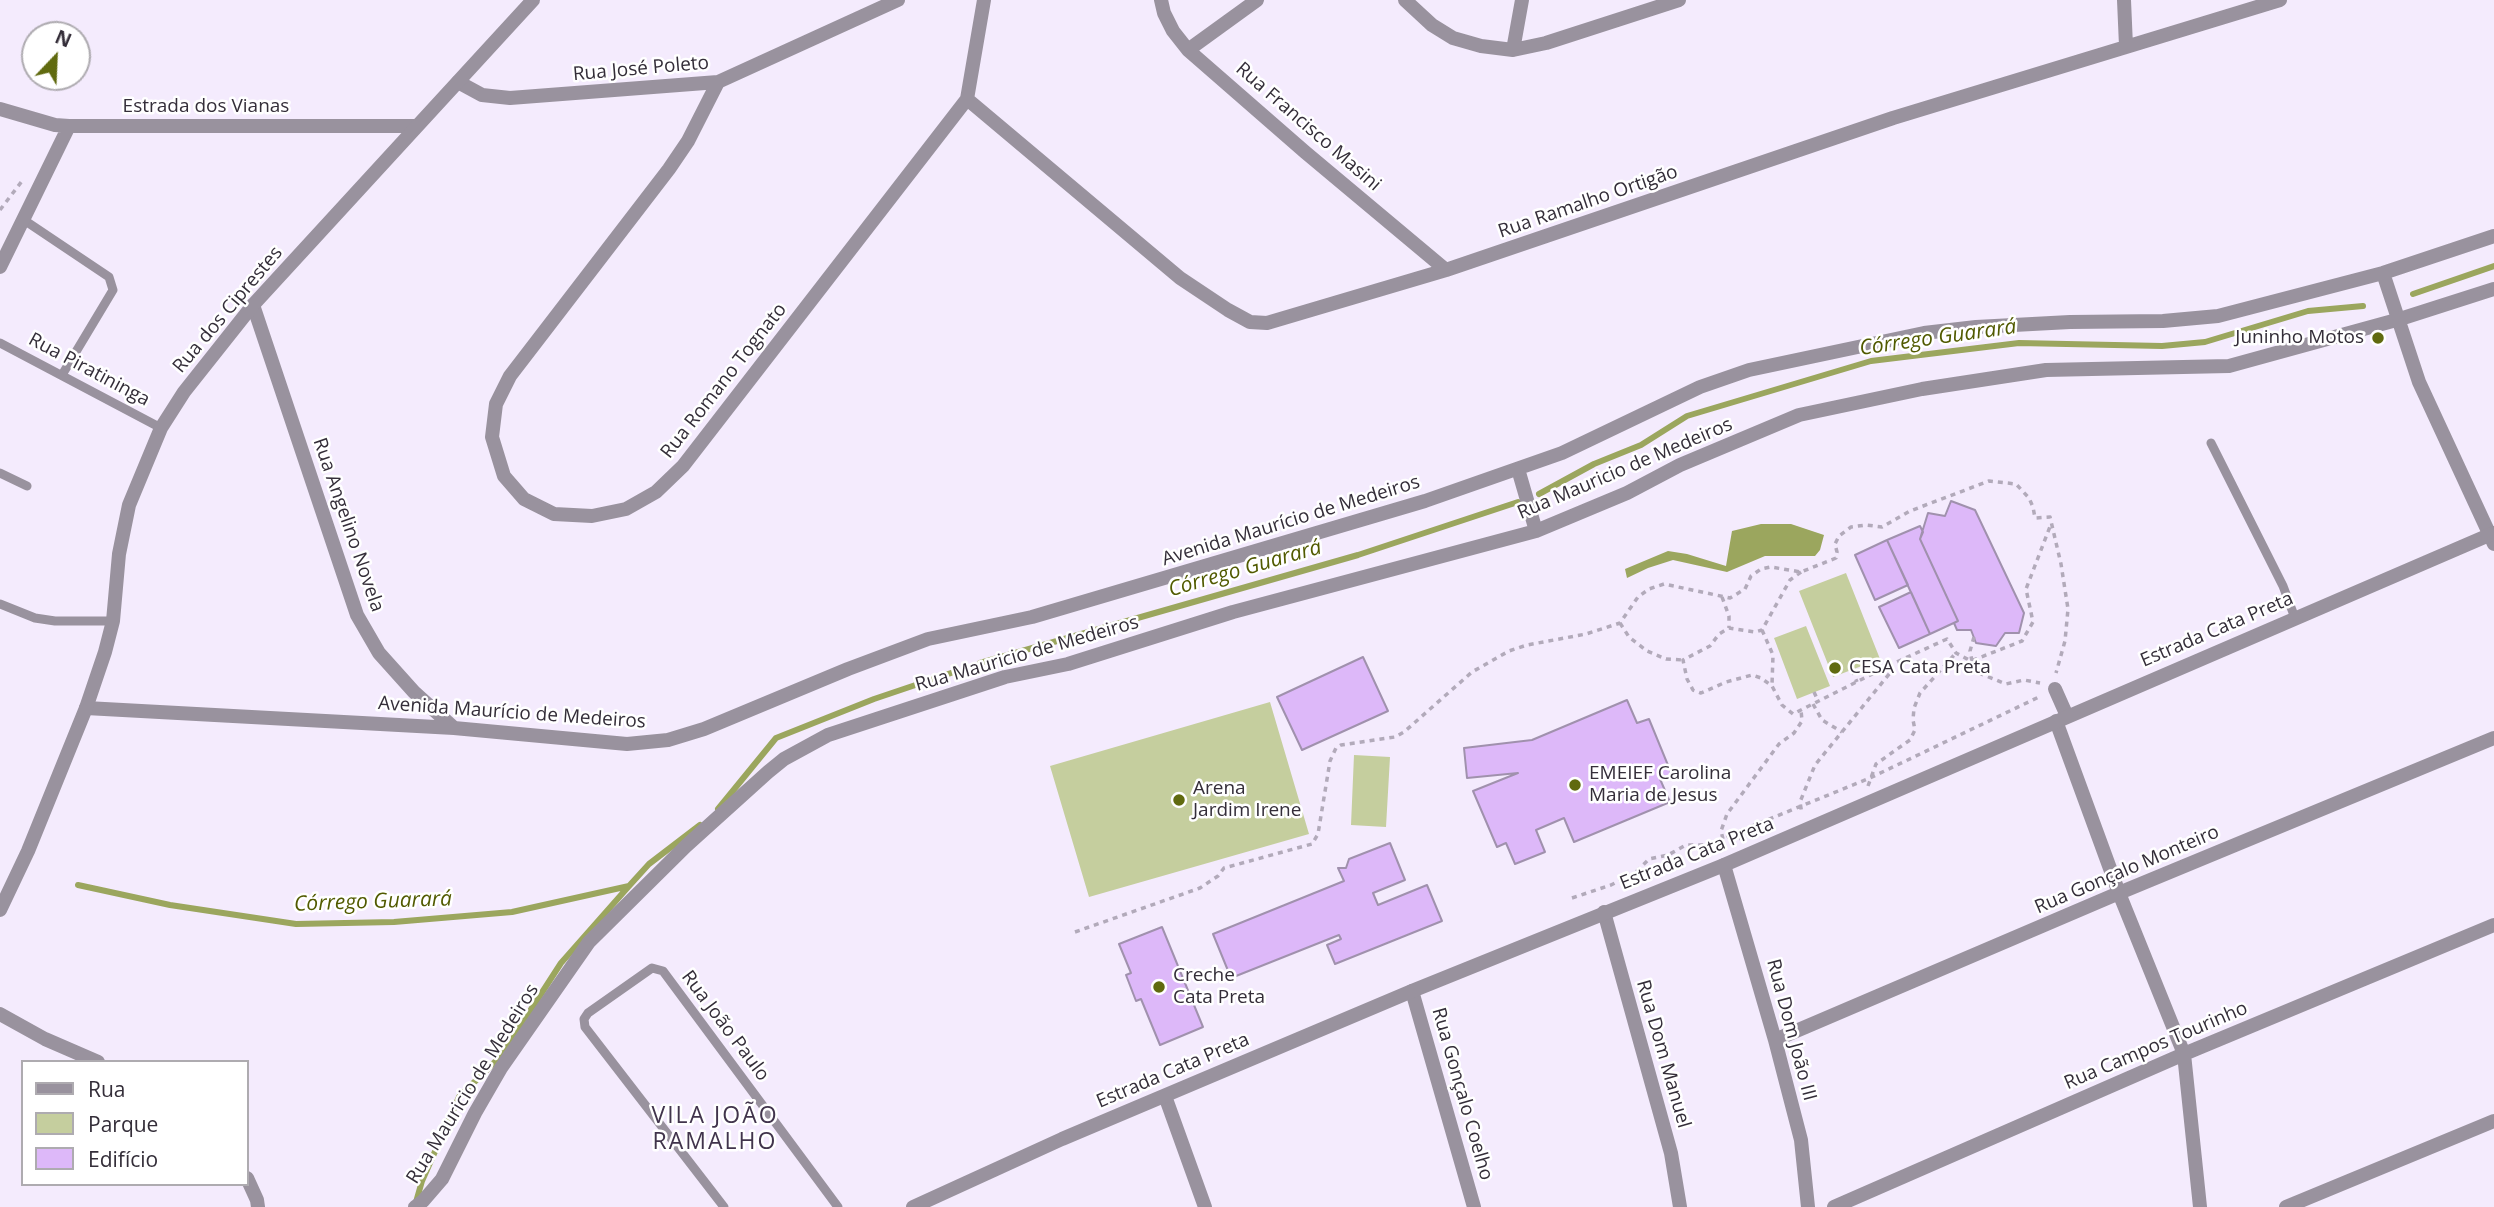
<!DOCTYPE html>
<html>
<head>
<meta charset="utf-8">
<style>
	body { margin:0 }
	#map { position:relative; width:2494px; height:1207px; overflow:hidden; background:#f4ebfd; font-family:"Open Sans",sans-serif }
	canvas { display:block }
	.legend { position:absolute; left:21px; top:1060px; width:228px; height:126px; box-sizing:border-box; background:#fff; border:2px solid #aeabb0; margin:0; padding:9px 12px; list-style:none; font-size:21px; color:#342e39 }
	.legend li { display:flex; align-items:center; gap:14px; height:35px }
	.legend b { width:35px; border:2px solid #aeabb0 }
	.north { position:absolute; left:21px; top:21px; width:70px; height:70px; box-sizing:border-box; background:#fff; border:2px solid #aeabb0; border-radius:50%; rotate:23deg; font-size:19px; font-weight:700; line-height:28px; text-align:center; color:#342e39 }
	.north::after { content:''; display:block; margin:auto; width:24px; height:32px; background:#606a0f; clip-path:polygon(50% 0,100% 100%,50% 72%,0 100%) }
</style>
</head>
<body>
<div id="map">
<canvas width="2494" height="1207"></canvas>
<ul class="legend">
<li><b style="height:9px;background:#99929e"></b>Rua</li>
<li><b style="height:19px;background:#c5ce9e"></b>Parque</li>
<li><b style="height:19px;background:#ddb8f9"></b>Edifício</li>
</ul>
<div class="north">N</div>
</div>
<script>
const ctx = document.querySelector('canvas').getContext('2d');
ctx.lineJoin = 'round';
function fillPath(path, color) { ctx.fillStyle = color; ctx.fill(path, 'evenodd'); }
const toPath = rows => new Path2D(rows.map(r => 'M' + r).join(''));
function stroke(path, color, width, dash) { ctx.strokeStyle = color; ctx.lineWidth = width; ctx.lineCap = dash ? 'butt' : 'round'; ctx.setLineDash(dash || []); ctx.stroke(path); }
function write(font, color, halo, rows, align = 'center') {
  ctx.font = font + ' "Open Sans",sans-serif'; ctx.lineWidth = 5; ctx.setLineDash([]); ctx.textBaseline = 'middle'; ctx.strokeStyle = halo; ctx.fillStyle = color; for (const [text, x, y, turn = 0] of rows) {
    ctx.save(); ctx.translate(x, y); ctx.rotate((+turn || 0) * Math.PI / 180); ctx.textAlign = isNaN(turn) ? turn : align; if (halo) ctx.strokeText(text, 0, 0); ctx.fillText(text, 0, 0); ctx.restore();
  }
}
fillPath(toPath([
	[1846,573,1880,659,1833,677,1799,591],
	[1806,626,1830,686,1797,699,1774,638],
	[1270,702,1309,834,1089,897,1050,766],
	[1354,755,1390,757,1386,827,1351,825]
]), '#c5ce9e');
fillPath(toPath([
	[1761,524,1791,524,1824,535,1820,550,1815,556,1765,556,1727,572,1673,560,1648,568,1627,578,1625,569,1668,551,1687,554,1726,566,1732,531]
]), '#9ba65e');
stroke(toPath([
	[2413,294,2494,266],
	[1539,494,1594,464,1641,445,1687,416,1871,361,2019,343,2162,346,2205,342,2308,311,2363,306],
	[980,663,1358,555,1518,502],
	[718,809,776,738,874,699,954,672],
	[78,885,170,905,296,924,394,922,512,912,629,886],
	[416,1202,422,1181,459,1097,501,1056,561,963,629,886,649,864,700,825]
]), '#9ba65e', 6);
const building = toPath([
	[1951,501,1975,510,2024,613,2019,633,2005,633,1996,646,1976,643,1971,630,1957,630,1954,623,1958,621,1920,539,1928,513,1945,516,1951,501],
	[1920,526,1923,532,1920,539,1958,621,1930,634,1887,540,1920,526],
	[1887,540,1908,585,1875,600,1855,555,1887,540],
	[1911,592,1930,634,1899,648,1879,607,1911,592],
	[1363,657,1388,711,1302,750,1277,697,1363,657],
	[1627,700,1637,723,1649,719,1672,775,1660,779,1670,802,1574,842,1564,818,1536,830,1545,852,1515,864,1506,843,1497,847,1473,791,1518,773,1467,778,1464,748,1532,740,1627,700],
	[1390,843,1405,880,1373,893,1378,905,1427,885,1442,921,1335,964,1327,945,1341,939,1339,935,1231,978,1213,934,1344,881,1338,868,1346,868,1349,859,1390,843],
	[1162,927,1203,1027,1160,1045,1141,999,1136,1001,1126,975,1131,973,1119,944,1162,927]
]);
fillPath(building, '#ddb8f9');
stroke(building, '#a091ad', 2);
stroke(toPath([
	[0,210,22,181],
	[1801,572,1790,580,1762,630,1755,632,1729,628,1719,634,1710,646,1683,660,1687,679,1693,690,1701,693,1726,682,1752,675,1761,678,1772,686,1782,705,1793,714,1888,666,1890,673,1815,765,1800,802,1802,814],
	[1722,597,1729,616,1729,628],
	[1620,623,1629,637,1647,651,1666,659,1683,660],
	[1762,630,1773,655,1772,685],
	[1974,637,1970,651,1974,671,2006,684,2024,680,2040,683],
	[1888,666,1947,639,1956,653,1971,661,2022,641,2033,622,2026,589,2051,524],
	[1852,670,1857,682],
	[1814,692,1818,701],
	[1813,704,1822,720,1842,732],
	[1868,786,1876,764,1910,740,1915,730,1913,720,1914,708,1920,693,1956,653],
	[1723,839,1721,831,1727,814,1779,744,1794,733,1802,721,1801,710],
	[1741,840,1740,831,1870,778,2041,696],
	[1572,898,1611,885,1635,873,1649,859,1668,855,1686,845,1710,845,1740,831],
	[1075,932,1200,888,1218,876,1224,868,1312,844,1318,834,1330,761,1336,748,1341,745,1395,737,1404,732,1472,672,1509,651,1527,645,1586,634,1620,623,1638,597,1649,589,1664,584,1730,598,1745,589,1751,576,1761,569,1771,567,1801,572,1836,558,1837,552,1835,544,1839,536,1851,527,1866,525,1882,527,1910,511,1989,481,2016,484,2029,498,2033,507,2035,518,2050,517,2061,564,2068,609,2065,641,2056,673]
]), '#b2aaba', 3.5, [5, 5]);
stroke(toPath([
	[24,220,109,277,113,290,62,375],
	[0,343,161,428],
	[2211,443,2283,586,2295,618],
	[0,473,27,486],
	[0,604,35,618,55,621,113,621],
	[724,1207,585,1027,584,1019,588,1013,652,968,663,971,838,1207]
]), '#99929e', 9);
stroke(toPath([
	[2055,689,2067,716]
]), '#99929e', 14);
stroke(toPath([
	[1161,0,1164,13,1173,31,1188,50,1305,152,1446,270],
	[1405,0,1432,25,1453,38,1481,46,1513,50,1546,43,1679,0],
	[2124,0,2126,46],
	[1188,50,1257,0],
	[1513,50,1522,0],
	[458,82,482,95,510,98,718,82,898,0],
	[718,82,688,141,669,169,510,376,496,404,492,437,504,476,524,499,554,514,592,516,626,509,656,492,683,466,967,99,984,0],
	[967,99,1180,278,1228,310,1250,322,1267,323,1446,270,1893,118,2280,0],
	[0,109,55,125,69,126,415,126],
	[0,267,69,126],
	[2383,273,2419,382,2494,544],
	[253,305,357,615,379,653,414,692,454,728],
	[1518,469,1536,531],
	[86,708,454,728,627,744,668,740,704,729,848,669,928,639,1032,617,1425,501,1562,453,1700,387,1749,370,1924,333,1976,327,2070,322,2163,321,2218,316,2383,273,2494,236],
	[2056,721,2119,893,2184,1054,2200,1207],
	[1724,865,1775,1040,1801,1140,1808,1207],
	[1604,912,1671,1153,1680,1207],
	[1412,991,1474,1207],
	[1775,1040,2119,893,2494,738],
	[1165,1096,1205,1207],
	[415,1207,423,1201,442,1179,475,1113,501,1068,589,942,686,846,768,772,784,759,828,735,1005,677,1068,664,1233,612,1536,531,1627,493,1680,465,1799,415,1922,389,2046,370,2229,366,2400,319,2494,289],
	[1834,1207,2184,1054,2494,925],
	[2286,1207,2494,1121]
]), '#99929e', 14);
stroke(toPath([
	[0,910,28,851,86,708,105,652,113,621,119,554,129,505,161,428,184,392,253,305,533,0],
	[0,1014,45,1039,98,1062],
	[247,1178,257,1200,258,1207],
	[913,1207,1062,1139,1412,991,1724,865,2494,533]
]), '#99929e', 14);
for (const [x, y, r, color] of [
	[2378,338,7,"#606a0f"],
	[1835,668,7,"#606a0f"],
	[1575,785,7,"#606a0f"],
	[1179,800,7,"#606a0f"],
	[1159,987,7,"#606a0f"]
]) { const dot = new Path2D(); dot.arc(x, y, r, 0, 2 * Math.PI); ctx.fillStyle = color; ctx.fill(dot); stroke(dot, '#fff', 2.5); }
write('19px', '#342e39', '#fff', [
	["Rua José Poleto",641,69,-5],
	["Estrada dos Vianas",206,107],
	["Rua Francisco Masini",1308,127,41],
	["Rua Ramalho Ortigão",1588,202,-19],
	["Rua dos Ciprestes",228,310,-50],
	["Rua Piratininga",89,370,28],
	["Rua Romano Tognato",724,381,-52],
	["Rua Mauricio de Medeiros",1625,469,-23],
	["Avenida Maurício de Medeiros",1291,521,-17],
	["Rua Angelino Novela",348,525,71],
	["Estrada Cata Preta",2217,630,-23],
	["Rua Mauricio de Medeiros",1027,654,-16],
	["Avenida Maurício de Medeiros",512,713,4],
	["Estrada Cata Preta",1697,854,-22],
	["Rua Gonçalo Monteiro",2127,870,-23],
	["Rua João Paulo",725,1026,53],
	["Rua Dom João III",1791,1030,75],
	["Rua Campos Tourinho",2156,1046,-23],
	["Rua Dom Manuel",1663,1054,74],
	["Estrada Cata Preta",1173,1071,-23],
	["Rua Mauricio de Medeiros",473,1084,-58],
	["Rua Gonçalo Coelho",1462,1094,74]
]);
write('19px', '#342e39', '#fff', [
	["Juninho Motos",2364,338,"right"],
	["CESA Cata Preta",1849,668],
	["EMEIEF Carolina",1589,774],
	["Maria de Jesus",1589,796],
	["Arena",1193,789],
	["Jardim Irene",1193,811],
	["Creche",1173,976],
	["Cata Preta",1173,998]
], 'left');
write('italic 21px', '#515a00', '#fff', [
	["Córrego Guarará",1938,338,-8],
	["Córrego Guarará",1245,569,-16],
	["Córrego Guarará",373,902,-2]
]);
ctx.letterSpacing = '2px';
write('23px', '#41344c', '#fff', [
	["VILA JOÃO",715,1116],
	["RAMALHO",715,1142]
]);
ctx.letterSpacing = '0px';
</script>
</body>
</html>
